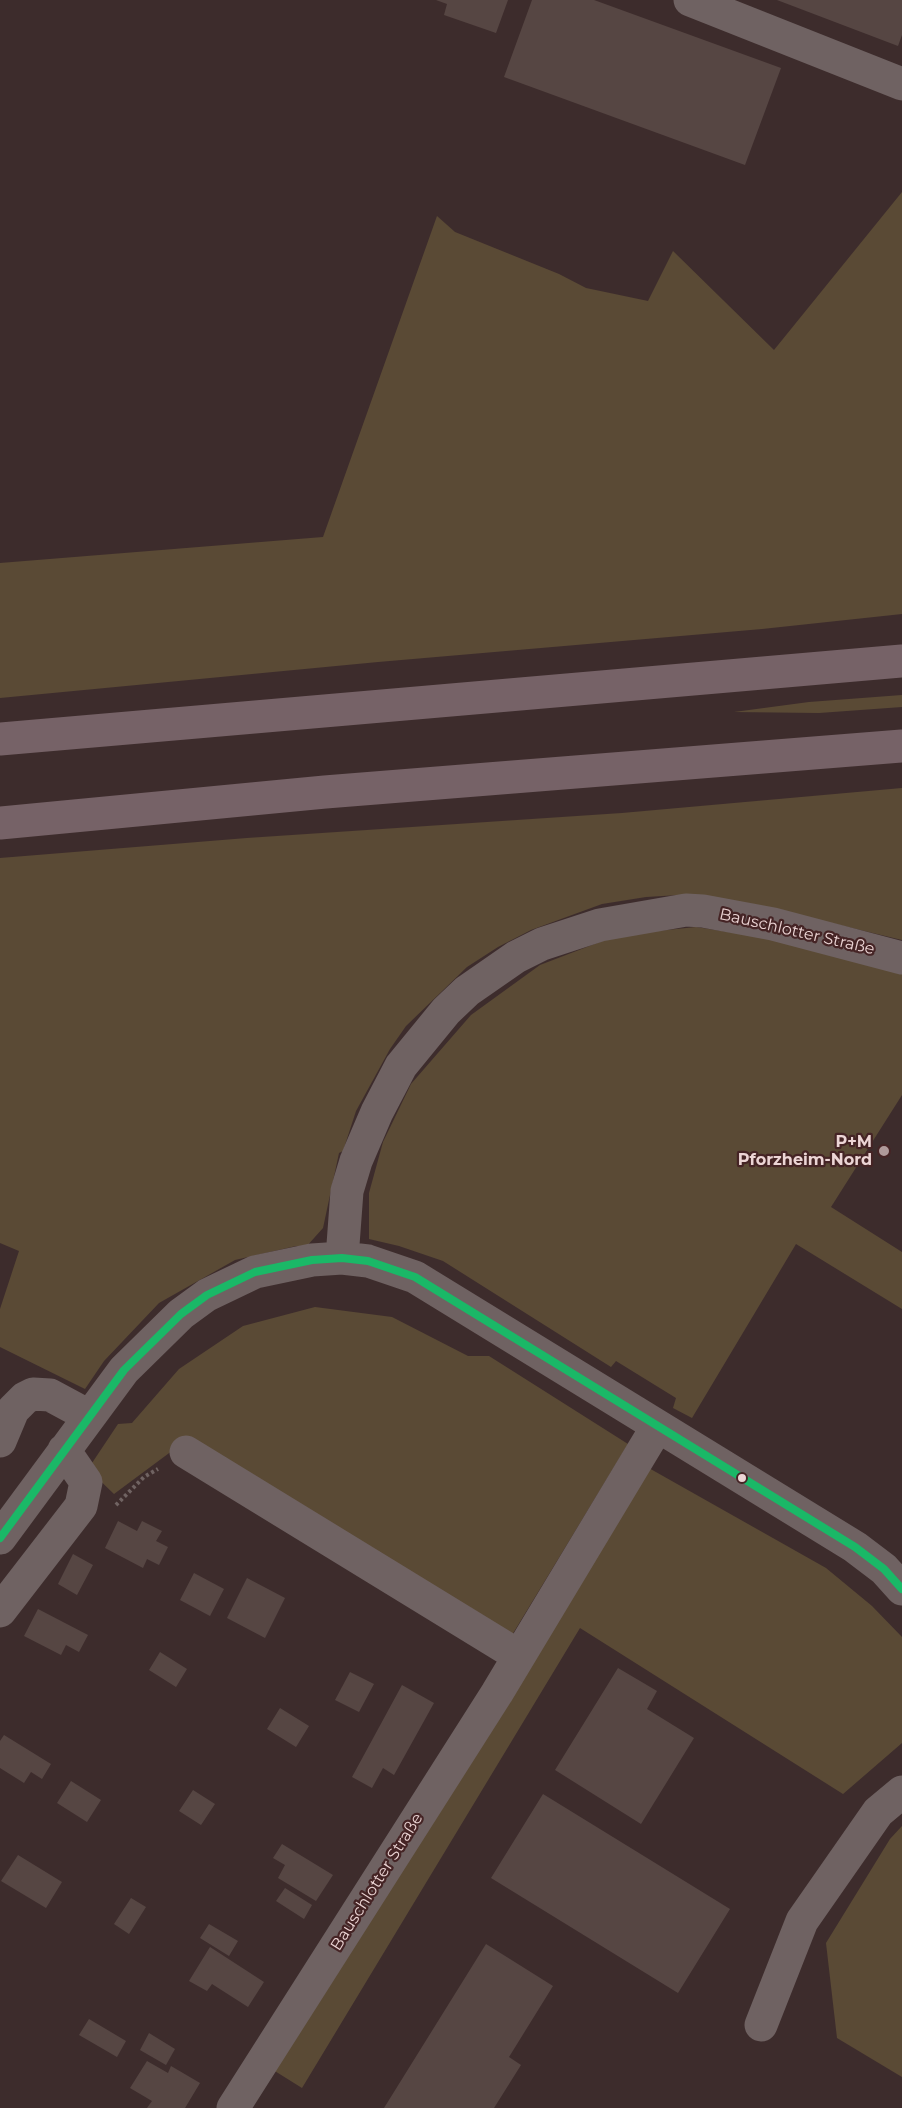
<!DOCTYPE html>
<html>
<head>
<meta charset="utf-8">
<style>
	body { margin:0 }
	canvas { display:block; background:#3d2c2c }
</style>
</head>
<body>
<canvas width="902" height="2108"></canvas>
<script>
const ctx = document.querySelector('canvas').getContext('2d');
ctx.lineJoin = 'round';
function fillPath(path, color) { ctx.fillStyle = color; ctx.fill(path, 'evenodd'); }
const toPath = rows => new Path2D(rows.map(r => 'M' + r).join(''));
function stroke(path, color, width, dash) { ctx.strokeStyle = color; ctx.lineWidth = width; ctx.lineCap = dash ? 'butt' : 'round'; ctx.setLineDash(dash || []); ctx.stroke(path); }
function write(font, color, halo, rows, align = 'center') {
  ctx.font = font + ' Montserrat,sans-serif'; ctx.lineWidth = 4.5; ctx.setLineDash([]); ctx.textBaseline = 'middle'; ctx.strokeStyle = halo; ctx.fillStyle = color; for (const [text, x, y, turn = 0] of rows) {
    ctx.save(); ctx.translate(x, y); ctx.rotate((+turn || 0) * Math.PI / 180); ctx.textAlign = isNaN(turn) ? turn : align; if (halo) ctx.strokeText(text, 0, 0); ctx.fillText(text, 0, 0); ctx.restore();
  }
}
fillPath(toPath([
	[902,192,902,614,762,629,378,662,0,698,0,563,323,537,437,216,455,232,559,274,586,288,648,301,673,251,774,350],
	[902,695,902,707,819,713,734,712,809,702],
	[902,788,902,940,752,904,679,895,646,897,602,904,531,930,498,947,467,967,406,1026,390,1049,356,1111,343,1151,339,1153,323,1228,306,1247,296,1246,235,1260,159,1303,104,1361,85,1389,0,1347,0,1309,19,1251,0,1243,0,858,247,838,622,813],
	[696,927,793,942,902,969,902,1095,831,1207,902,1252,902,1309,796,1244,692,1418,673,1408,676,1398,616,1361,611,1367,443,1261,399,1246,369,1239,369,1193,383,1142,411,1084,471,1015,540,965,618,935],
	[315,1307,392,1317,468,1356,489,1356,628,1444,512,1635,188,1439,114,1494,88,1469,118,1424,132,1423,179,1369,243,1326],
	[647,1467,826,1568,872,1606,902,1637,902,1743,843,1794,580,1628,302,2088,270,2068],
	[902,1826,902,2077,837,2038,826,1943,890,1839]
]), '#5a4a35');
fillPath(toPath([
	[436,0,508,0,496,33,444,15,447,4],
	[532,0,594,0,781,68,745,165,504,77],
	[777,0,902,0,902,35,898,46],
	[118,1521,137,1531,142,1521,162,1531,156,1541,168,1547,159,1565,147,1559,143,1568,105,1548],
	[73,1554,93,1565,77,1595,58,1584],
	[194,1573,224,1589,210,1616,180,1600],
	[247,1578,285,1598,265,1638,227,1618],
	[38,1609,88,1635,79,1652,66,1645,61,1655,24,1636],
	[160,1652,187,1669,176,1687,149,1670],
	[618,1668,657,1691,647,1709,694,1738,641,1824,555,1770],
	[350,1672,374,1684,359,1712,335,1700],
	[402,1685,434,1703,394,1775,383,1768,372,1788,352,1777],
	[280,1708,309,1726,296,1747,267,1729],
	[4,1735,51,1764,42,1779,31,1772,24,1783,0,1768,0,1741],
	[71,1781,101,1800,87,1822,57,1803],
	[193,1790,215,1804,201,1825,179,1811],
	[543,1794,730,1909,678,1993,491,1878],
	[282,1844,333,1875,316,1901,278,1878,285,1865,273,1858],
	[18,1855,62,1882,46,1908,1,1881],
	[285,1888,312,1905,304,1919,276,1901],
	[131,1898,146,1907,129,1934,114,1924],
	[209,1924,238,1941,229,1956,200,1938],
	[486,1944,553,1986,509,2057,521,2065,494,2108,384,2108],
	[210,1947,264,1982,248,2007,212,1984,207,1991,189,1981],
	[89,2019,126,2041,117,2057,79,2035],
	[149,2033,175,2049,166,2065,140,2050],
	[147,2061,168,2073,171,2066,200,2083,185,2108,147,2108,152,2101,130,2088]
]), '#564643');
stroke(toPath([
	[116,1505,144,1477,158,1469]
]), '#706362', 4, [3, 3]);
stroke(toPath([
	[690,0,902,84],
	[342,1258,347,1191,356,1161,377,1112,401,1066,446,1011,467,991,516,957,542,944,600,925,686,910,703,911,773,924,902,958],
	[0,1441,13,1410,25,1398,33,1394,50,1395,89,1416],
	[186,1452,519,1656],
	[0,1538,124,1370,181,1314,207,1295,255,1272,312,1260,342,1258,368,1261,415,1277,855,1547,884,1569,902,1589],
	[0,1611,81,1506,86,1482,64,1450],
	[761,2025,802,1921,878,1812,902,1792],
	[233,2108,497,1693,657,1427]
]), '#6f6262', 33);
stroke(toPath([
	[0,739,902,661],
	[0,823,325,792,902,746]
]), '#766267', 33);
stroke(toPath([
	[0,1538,124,1370,181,1314,207,1295,255,1272,312,1260,342,1258,368,1261,415,1277,855,1547,884,1569,902,1589]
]), '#1ab867', 8);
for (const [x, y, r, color] of [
	[884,1151,6,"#af9a9a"],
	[742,1478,5,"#ecd5d5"]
]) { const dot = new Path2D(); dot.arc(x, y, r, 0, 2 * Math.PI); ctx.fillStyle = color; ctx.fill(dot); stroke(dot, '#452425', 2); }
write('16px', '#ecd5d5', '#452425', [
	["Bauschlotter Straße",797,932,13],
	["Bauschlotter Straße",377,1882,-58]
]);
write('bold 16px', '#ecd5d5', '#452425', [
	["P+M",872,1142],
	["Pforzheim-Nord",872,1160]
], 'right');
</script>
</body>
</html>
